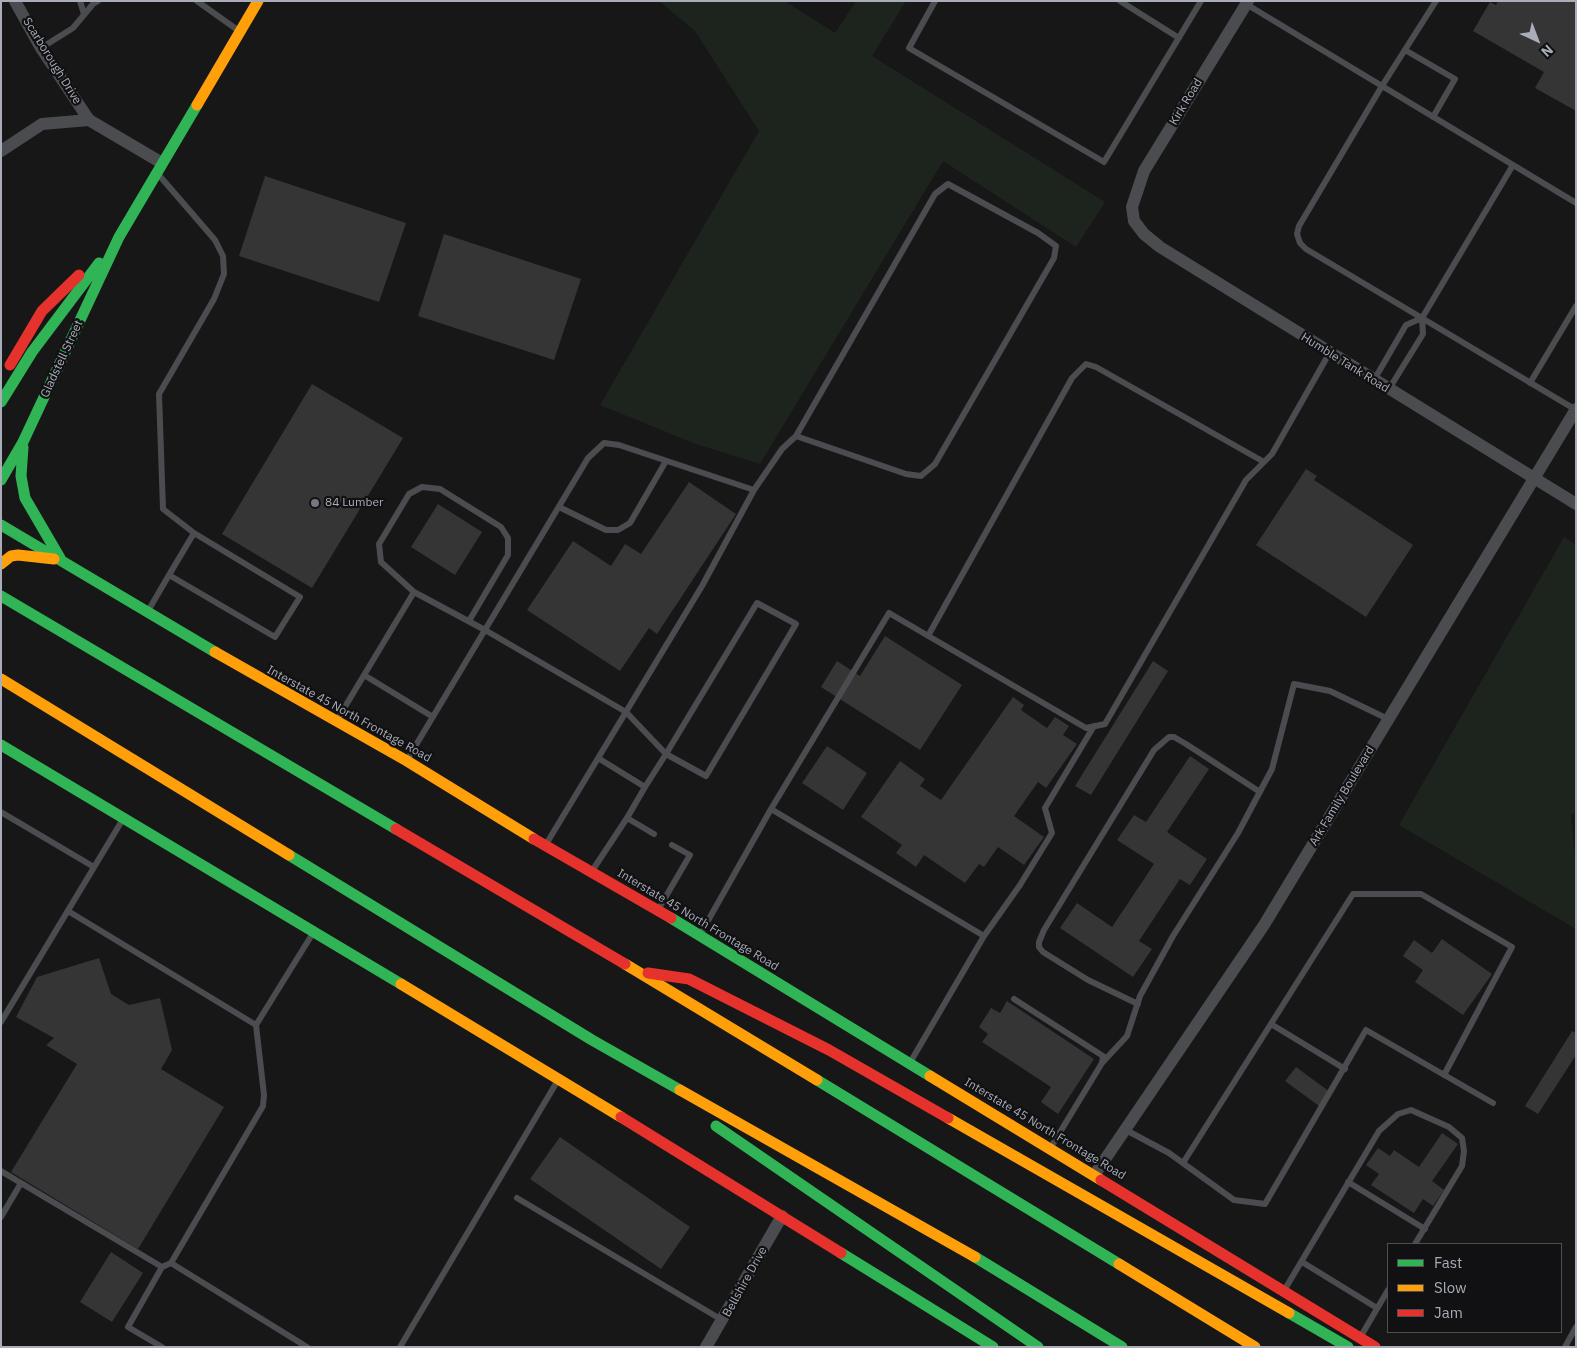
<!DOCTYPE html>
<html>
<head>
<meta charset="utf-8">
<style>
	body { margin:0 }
	#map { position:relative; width:1577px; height:1348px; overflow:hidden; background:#171717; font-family:"IBM Plex Sans",sans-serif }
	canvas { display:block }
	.frame { position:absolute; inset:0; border:2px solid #a8adb8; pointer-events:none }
	.legend { position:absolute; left:1387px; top:1243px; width:175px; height:90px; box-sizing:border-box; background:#111113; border:1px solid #4d4f55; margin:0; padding:6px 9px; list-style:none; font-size:15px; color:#a8adb8 }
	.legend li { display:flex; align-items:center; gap:10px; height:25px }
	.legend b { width:25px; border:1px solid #4d4f55 }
	.north { position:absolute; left:1512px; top:15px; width:50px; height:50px; -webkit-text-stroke:4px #111113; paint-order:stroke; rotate:137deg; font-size:14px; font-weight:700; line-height:20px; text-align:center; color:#a8adb8 }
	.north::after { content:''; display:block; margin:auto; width:18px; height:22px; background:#a8adb8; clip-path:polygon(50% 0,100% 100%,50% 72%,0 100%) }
</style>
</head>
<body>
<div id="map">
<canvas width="1577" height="1348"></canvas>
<div class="frame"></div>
<ul class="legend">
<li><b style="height:6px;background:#30b455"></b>Fast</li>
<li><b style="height:6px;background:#ff9f0a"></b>Slow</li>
<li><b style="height:6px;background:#e5322d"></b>Jam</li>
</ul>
<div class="north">N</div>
</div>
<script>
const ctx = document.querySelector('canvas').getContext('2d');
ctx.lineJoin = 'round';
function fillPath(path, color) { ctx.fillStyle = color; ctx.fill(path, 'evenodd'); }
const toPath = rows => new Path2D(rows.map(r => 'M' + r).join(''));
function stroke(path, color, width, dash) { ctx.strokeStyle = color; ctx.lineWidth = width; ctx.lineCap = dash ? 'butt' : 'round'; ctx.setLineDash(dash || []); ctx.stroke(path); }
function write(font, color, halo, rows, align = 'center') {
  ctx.font = font + ' "IBM Plex Sans",sans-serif'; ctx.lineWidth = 4.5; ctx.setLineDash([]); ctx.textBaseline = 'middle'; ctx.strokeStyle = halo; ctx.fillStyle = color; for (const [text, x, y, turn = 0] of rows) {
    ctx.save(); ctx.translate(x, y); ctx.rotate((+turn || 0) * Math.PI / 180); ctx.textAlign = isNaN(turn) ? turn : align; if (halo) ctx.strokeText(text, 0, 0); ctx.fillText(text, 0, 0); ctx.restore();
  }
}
fillPath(toPath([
	[659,1,785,1,835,33,856,1,906,1,872,56,1105,202,1076,247,943,161,760,464,696,444,600,405,759,131,695,31],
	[1564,537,1576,545,1576,811,1571,816,1576,867,1576,929,1399,825]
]), '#1d241e');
fillPath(toPath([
	[1498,1,1576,1,1576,111,1535,88,1544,72,1473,31,1490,2,1496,5],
	[265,176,406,223,379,302,239,256],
	[444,234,581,279,554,360,418,316],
	[312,384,403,438,312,588,222,534],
	[1306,469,1317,476,1314,480,1413,545,1366,617,1256,545],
	[689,482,736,514,657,634,649,628,620,671,527,610,573,541,611,566,625,544,641,554],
	[438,504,482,532,455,575,411,547],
	[885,636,962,685,920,750,821,687,837,661,860,676],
	[1153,661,1168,671,1091,795,1075,786],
	[1013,697,1024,705,1021,710,1047,728,1055,717,1069,726,1063,735,1077,744,1046,788,1038,782,1014,816,1044,837,1024,865,998,847,984,867,979,864,965,883,924,855,916,867,896,853,902,845,861,817,900,761,925,779,920,786,941,800],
	[827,746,867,773,843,810,802,783],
	[1190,756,1209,769,1167,832,1207,859,1190,885,1180,879,1139,941,1152,949,1133,977,1060,928,1077,903,1112,927,1154,864,1117,840,1134,815,1146,822],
	[1442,939,1492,974,1463,1015,1415,982,1423,970,1403,956,1414,940,1432,953],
	[99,958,111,994,129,1005,160,998,172,1050,161,1069,224,1107,138,1249,11,1172,77,1064,46,1045,54,1038,16,1017,37,977],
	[1007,1001,1094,1059,1058,1114,1041,1102,1051,1087,982,1042,988,1034,979,1027,991,1008,1000,1013],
	[1572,1031,1576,1033,1576,1055,1538,1114,1525,1106],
	[1296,1067,1330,1092,1319,1106,1285,1081],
	[1442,1133,1458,1144,1432,1181,1444,1190,1433,1206,1423,1199,1414,1213,1371,1185,1379,1174,1366,1165,1378,1148,1390,1156,1394,1150,1419,1167],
	[560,1137,690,1227,661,1269,530,1179],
	[111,1252,143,1273,112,1322,80,1302]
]), '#353536');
stroke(toPath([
	[80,1,84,14],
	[197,1,239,31],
	[935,1,909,48,1104,162,1201,1],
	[1120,1,1179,38],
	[1436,1,1382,86,1299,226,1297,234,1300,243,1306,249,1576,410],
	[1246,4,1576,203],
	[41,48,73,28,93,4,98,1],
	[1405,50,1455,79,1433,117],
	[158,174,215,240,223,256,224,274,214,299,159,394,163,509,194,533],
	[1374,380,1406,325,1422,318],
	[1530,383,1576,306],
	[1389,389,1423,334,1422,318,1513,165],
	[559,507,606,530,618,530,630,523,666,461],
	[414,592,381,562,379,544,409,494,422,487,440,489,501,527,508,538,508,555,469,621],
	[148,611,169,575,194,533,300,597,275,637,169,575],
	[928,636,1072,378,1086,364,1096,367,1264,462],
	[364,675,433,717],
	[337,720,414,592,485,630,626,712,666,754,706,776,796,624,757,603,666,754,645,787,627,818],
	[598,758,645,787],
	[407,760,588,458,604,443,619,445,754,490],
	[771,809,889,613,1086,728,1105,724,1246,480,1272,454,1330,352],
	[1,812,94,867],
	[545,846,702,586,754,490,782,449,796,436,906,474,921,476,935,464,1054,258,1056,246,1038,233,948,184,935,194,796,436],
	[592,871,627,818,654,834],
	[658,910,690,855,672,845],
	[68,911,256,1025],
	[701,933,771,809,984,936,911,1061],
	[984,936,1020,885,1052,833,1045,808,1094,726],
	[1014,999,1103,1056,1102,1063,1051,1147],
	[1138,1004,1088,980,1043,952,1039,947,1039,942,1044,930,1154,750,1169,737,1174,737,1186,744,1260,792],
	[1,1022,123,819],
	[1271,1024,1345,1069],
	[1102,1063,1127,1036,1140,996,1173,936,1238,833,1272,769,1294,684,1330,691,1388,719],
	[1124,1129,1169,1153,1234,1200,1265,1204,1366,1030,1493,1103],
	[1183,1163,1353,894,1421,894,1512,947,1444,1075],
	[1,1171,162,1267,171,1263,307,1347],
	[1348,1182,1425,1229],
	[517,1198,722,1320],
	[1,1217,21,1183],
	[1302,1262,1377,1308],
	[171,1263,263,1106,264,1095,256,1025,313,933],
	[162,1267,128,1327,162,1347],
	[1285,1289,1379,1131,1398,1114,1411,1110,1449,1127,1462,1138,1464,1151,1462,1166,1415,1244],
	[1361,1336,1388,1290],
	[400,1347,558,1080],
	[1565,1347,1576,1327]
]), '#4b4c50', 6);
stroke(toPath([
	[15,1,41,48,89,120],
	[1248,1,1144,171,1132,207,1134,221,1144,234,1160,247,1576,504],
	[1,151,42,124,89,120,162,163],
	[1095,1174,1264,925,1576,409],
	[706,1347,782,1216]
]), '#4b4c50', 12);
stroke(toPath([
	[1,402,32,352,99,263],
	[23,447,21,476,25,498,60,558],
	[1,480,23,442,119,237,197,105],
	[1,525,215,652],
	[1,596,396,829],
	[1,745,401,984],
	[289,855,592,1040,680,1090],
	[671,918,930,1076],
	[817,1080,1119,1264],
	[716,1126,1038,1347],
	[841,1253,993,1347],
	[975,1257,1122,1347],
	[1289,1313,1348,1347]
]), '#30b455', 11);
stroke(toPath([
	[197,105,258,1],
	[1,564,11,556,18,555,54,559],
	[215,652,407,761,534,839],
	[1,679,289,855],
	[625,964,817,1080],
	[401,984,621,1117],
	[930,1076,1101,1180],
	[680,1090,975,1257],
	[948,1118,1289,1313],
	[1119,1264,1255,1347]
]), '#ff9f0a', 11);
stroke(toPath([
	[10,365,42,311,79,275],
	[396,829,625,964],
	[534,839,671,918],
	[648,973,689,979,829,1050,948,1118],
	[621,1117,841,1253],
	[1101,1180,1375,1347]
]), '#e5322d', 11);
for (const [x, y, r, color] of [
	[315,503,5,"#757880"]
]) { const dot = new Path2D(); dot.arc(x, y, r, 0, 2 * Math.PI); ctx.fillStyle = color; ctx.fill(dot); stroke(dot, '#111113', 2); }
write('12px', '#a8adb8', '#111113', [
	["Scarborough Drive",52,61,58],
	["Kirk Road",1186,102,-59],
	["Gladstell Street",62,359,-65],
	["Humble Tank Road",1345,363,32],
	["Interstate 45 North Frontage Road",349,714,29],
	["Ark Family Boulevard",1342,796,-59],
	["Interstate 45 North Frontage Road",698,920,31],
	["Interstate 45 North Frontage Road",1045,1129,31],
	["Bellshire Drive",745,1282,-61]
]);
write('12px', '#a8adb8', '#111113', [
	["84 Lumber",325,503]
], 'left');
</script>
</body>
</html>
